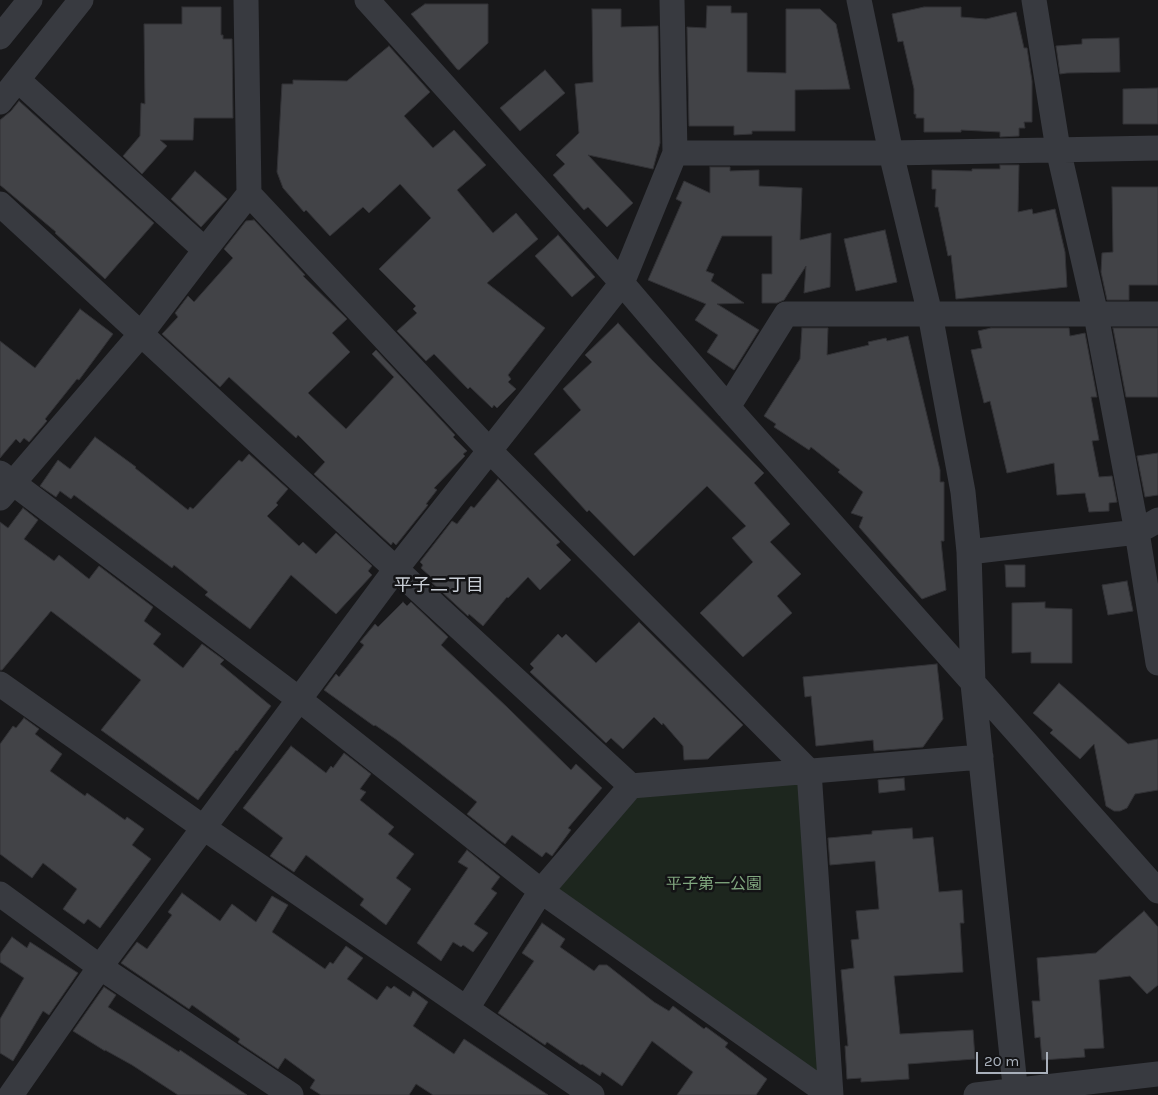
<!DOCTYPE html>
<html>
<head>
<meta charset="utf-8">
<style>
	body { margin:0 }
	#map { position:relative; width:1158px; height:1095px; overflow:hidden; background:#18181a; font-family:Karla,sans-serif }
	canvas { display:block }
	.scale { position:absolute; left:976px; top:1052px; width:72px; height:22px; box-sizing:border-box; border:2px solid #a9b0bb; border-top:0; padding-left:6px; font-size:15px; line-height:18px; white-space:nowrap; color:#a9b0bb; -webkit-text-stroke:4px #131315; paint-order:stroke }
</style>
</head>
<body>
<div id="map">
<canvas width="1158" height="1095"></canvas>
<div class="scale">20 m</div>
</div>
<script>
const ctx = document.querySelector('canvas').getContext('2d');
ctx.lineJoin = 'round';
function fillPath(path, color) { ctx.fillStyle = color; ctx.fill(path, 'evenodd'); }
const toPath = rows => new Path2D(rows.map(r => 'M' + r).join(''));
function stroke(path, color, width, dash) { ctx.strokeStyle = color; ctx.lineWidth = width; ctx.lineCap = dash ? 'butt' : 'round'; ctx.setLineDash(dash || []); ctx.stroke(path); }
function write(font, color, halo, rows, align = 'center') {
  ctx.font = font + ' Karla,"Noto Sans JP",sans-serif'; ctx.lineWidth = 5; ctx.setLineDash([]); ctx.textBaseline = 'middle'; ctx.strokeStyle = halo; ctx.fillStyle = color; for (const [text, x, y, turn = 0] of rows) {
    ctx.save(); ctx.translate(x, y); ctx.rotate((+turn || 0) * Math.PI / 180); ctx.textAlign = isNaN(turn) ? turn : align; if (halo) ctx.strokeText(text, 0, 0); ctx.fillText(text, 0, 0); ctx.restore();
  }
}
fillPath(toPath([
	[807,778,831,1089,550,891,636,790]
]), '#1d261e');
const building = toPath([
	[425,4,488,4,488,43,459,70,457,69,411,14,425,4],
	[707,6,731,6,731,13,747,13,747,72,786,73,786,9,820,9,836,24,850,89,795,90,795,131,752,131,752,134,734,135,734,126,689,126,687,27,706,28,707,6],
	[182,7,221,7,221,35,223,35,223,39,232,39,233,118,194,118,193,140,160,140,167,146,142,174,123,156,140,136,141,103,145,104,144,24,182,24,182,7],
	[924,7,961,7,961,17,986,19,1016,12,1024,48,1027,48,1032,81,1032,122,1024,122,1025,128,1019,128,1019,136,1000,137,1000,132,961,130,961,132,924,132,924,118,916,118,916,114,914,114,914,89,903,41,898,42,892,14,924,7],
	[592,9,621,9,621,27,658,26,660,143,653,169,588,155,633,203,607,227,588,207,584,210,553,175,565,164,556,155,579,133,575,84,593,82,592,9],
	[1119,38,1120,72,1067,73,1060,74,1056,46,1082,44,1082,39,1119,38],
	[389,46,430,92,404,116,433,148,454,130,486,165,457,190,493,233,516,213,538,239,487,283,545,328,508,375,511,379,508,382,516,389,497,408,494,405,492,408,470,387,468,389,434,354,426,361,397,331,417,313,413,309,416,306,379,269,431,218,400,184,369,213,363,207,330,236,306,210,304,212,283,188,277,172,282,84,293,84,293,80,347,81,389,46],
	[545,70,565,93,520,131,500,108,545,70],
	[1158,88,1158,124,1123,124,1123,89,1158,88],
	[19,101,154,223,105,279,55,233,56,232,0,185,0,120,11,111,19,101],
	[1000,165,1019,165,1018,212,1032,209,1033,214,1055,209,1065,252,1067,287,956,299,951,255,948,256,938,207,935,207,936,189,932,189,932,170,972,171,972,169,1000,169,1000,165],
	[710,167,730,167,730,171,759,170,759,186,802,188,800,240,831,233,830,287,804,293,806,266,784,300,777,303,762,303,762,274,772,274,772,236,722,236,706,271,714,274,711,281,744,303,717,304,759,330,734,370,707,352,718,335,695,320,706,304,648,280,682,202,676,199,684,181,710,193,710,167],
	[195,171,227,199,201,227,171,199,195,171],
	[1112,187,1158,187,1158,285,1129,285,1129,300,1107,300,1101,272,1102,253,1113,252,1112,187],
	[254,220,305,275,303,276,347,319,332,333,350,352,308,393,346,429,394,377,372,354,376,350,455,435,453,437,467,451,463,454,465,456,434,488,437,490,426,504,428,505,396,545,393,542,391,545,314,474,325,462,298,435,296,438,229,377,220,387,162,334,178,317,175,313,188,296,194,302,233,258,224,249,246,221,254,220],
	[885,230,897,282,856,291,844,239,885,230],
	[558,235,595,277,572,297,535,256,558,235],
	[80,309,113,334,79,380,77,379,45,419,47,421,29,442,24,438,20,443,16,439,0,458,0,341,35,368,80,309],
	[618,323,652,360,764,473,754,483,790,524,770,542,801,574,777,596,792,613,743,657,700,613,753,562,732,538,746,526,707,486,634,556,589,510,587,512,534,454,581,410,563,389,592,362,585,355,618,323],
	[802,328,828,328,827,355,869,345,868,342,886,338,887,341,908,336,940,470,940,482,944,482,944,541,941,541,946,590,922,599,859,527,863,517,851,513,863,492,838,472,840,470,811,447,809,450,774,427,776,424,764,416,800,359,802,328],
	[991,328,1069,328,1070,336,1085,333,1097,397,1091,397,1099,440,1092,441,1099,477,1112,476,1117,502,1109,503,1109,511,1089,512,1085,493,1057,495,1054,463,1007,473,990,401,984,403,971,350,982,348,978,331,991,328],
	[1113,328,1158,328,1158,397,1126,397,1113,328],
	[95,437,136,467,135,468,188,510,190,507,193,509,239,460,242,462,249,454,288,489,276,503,278,505,267,516,299,546,303,542,316,554,336,533,372,566,368,571,372,575,336,614,291,575,250,629,205,595,208,592,174,565,172,568,74,495,71,499,60,491,56,497,40,486,58,460,70,469,95,437],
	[1158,453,1158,495,1145,497,1137,456,1158,453],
	[498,479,560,542,556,545,571,560,540,590,528,577,508,598,507,597,483,626,469,614,468,616,430,581,432,578,421,568,423,565,420,562,452,521,457,524,471,506,474,508,498,479],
	[23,508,38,520,24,539,54,561,59,555,89,579,99,566,153,607,144,621,161,634,153,644,183,668,202,644,224,660,220,664,271,706,237,751,236,750,198,800,101,730,141,680,51,611,2,670,0,670,0,522,8,528,23,508],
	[1005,565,1025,565,1025,587,1006,587,1005,565],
	[1127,581,1133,611,1108,615,1102,585,1127,581],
	[403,602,407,606,411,602,448,637,441,645,507,707,571,770,576,764,602,788,568,828,571,830,552,856,546,852,542,857,512,835,505,844,467,814,477,802,397,740,375,725,374,726,324,690,336,674,339,677,364,645,360,642,375,624,378,627,403,602],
	[1045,602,1045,608,1072,609,1072,663,1031,663,1031,652,1012,653,1012,603,1045,602],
	[639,622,743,725,708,759,684,760,683,746,663,723,662,725,654,717,623,749,611,738,606,743,530,672,534,668,530,664,558,634,562,638,566,634,596,663,639,622],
	[937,664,943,719,923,747,874,751,873,740,816,746,811,696,805,697,803,677,937,664],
	[1059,683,1128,744,1158,739,1158,790,1135,794,1127,808,1120,811,1114,811,1106,806,1094,744,1080,759,1050,733,1053,730,1033,713,1059,683],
	[24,718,39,729,35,734,62,754,50,771,85,796,87,793,125,820,127,817,144,829,132,845,151,859,100,928,88,919,84,924,63,909,77,889,43,863,32,878,0,854,0,744,13,726,16,728,24,718],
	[291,746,326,773,331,766,333,768,344,753,371,774,360,789,366,792,360,800,394,827,388,834,414,854,396,878,411,889,386,925,360,905,364,899,306,855,294,872,270,856,283,838,243,808,291,746],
	[904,778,905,790,879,793,878,780,904,778],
	[912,828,913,839,933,837,939,892,962,890,964,923,960,923,963,972,894,976,900,1034,973,1030,975,1059,908,1064,909,1079,861,1082,861,1078,847,1079,845,1046,848,1046,841,970,854,968,851,940,859,939,856,911,879,909,875,861,830,865,828,838,872,834,872,831,912,828],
	[467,850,500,877,491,889,497,893,474,924,488,933,473,952,463,945,461,947,453,942,441,961,417,943,468,868,458,862,467,850],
	[182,893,220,921,232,904,256,922,272,896,288,905,272,932,325,969,330,962,333,964,346,946,363,958,347,979,377,1000,387,986,391,989,394,986,410,997,413,991,428,1002,413,1026,454,1054,464,1039,548,1095,433,1095,416,1084,409,1095,321,1095,310,1088,315,1080,285,1058,278,1069,238,1042,240,1039,192,1005,189,1009,121,963,137,942,147,949,172,915,168,912,182,893],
	[1144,911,1158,927,1158,985,1147,994,1130,976,1099,980,1104,1048,1084,1049,1085,1057,1042,1060,1040,1037,1035,1038,1032,1001,1040,1001,1037,958,1096,953,1144,911],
	[542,923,565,939,560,947,594,971,599,965,607,965,654,1002,669,1011,673,1006,704,1029,706,1027,728,1043,725,1047,767,1079,756,1095,677,1095,693,1072,652,1041,622,1086,602,1072,600,1076,582,1064,581,1065,547,1042,545,1045,498,1013,534,961,522,953,542,923],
	[12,937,27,948,30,942,78,973,49,1015,43,1011,13,1061,0,1053,0,1019,24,978,0,962,0,954,12,937],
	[104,987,116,995,108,1007,179,1052,180,1050,247,1095,178,1095,132,1065,105,1050,105,1051,73,1031,104,987]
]);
fillPath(building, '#424347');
stroke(building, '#323236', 1);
stroke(toPath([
	[367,0,622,283,728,407,1158,891],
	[859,0,891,153,930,314,963,492,969,552,973,684,1016,1095],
	[1034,0,1058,149,1096,315,1137,532,1158,663],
	[0,37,30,0],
	[0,102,81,0],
	[675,153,891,153,1158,148],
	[249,194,490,451,809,771,831,1095],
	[0,204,631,786],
	[205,250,249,194,246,0],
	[728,407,786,314,1158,314],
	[0,473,300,700,541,891,830,1095],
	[0,498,141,334,205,250,18,80],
	[969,552,1137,532,1158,520],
	[0,684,204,828,592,1095],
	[0,894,100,967,291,1095],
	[467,1008,541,891,631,786,981,757],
	[11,1095,100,967,396,569,622,283,675,153,672,0],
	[976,1095,1158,1074]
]), '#383a40', 25);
write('16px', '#80a77f', '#131315', [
	["平子第一公園",714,884]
]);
write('18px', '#cacfd7', '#131315', [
	["平子二丁目",439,586]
]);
</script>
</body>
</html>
